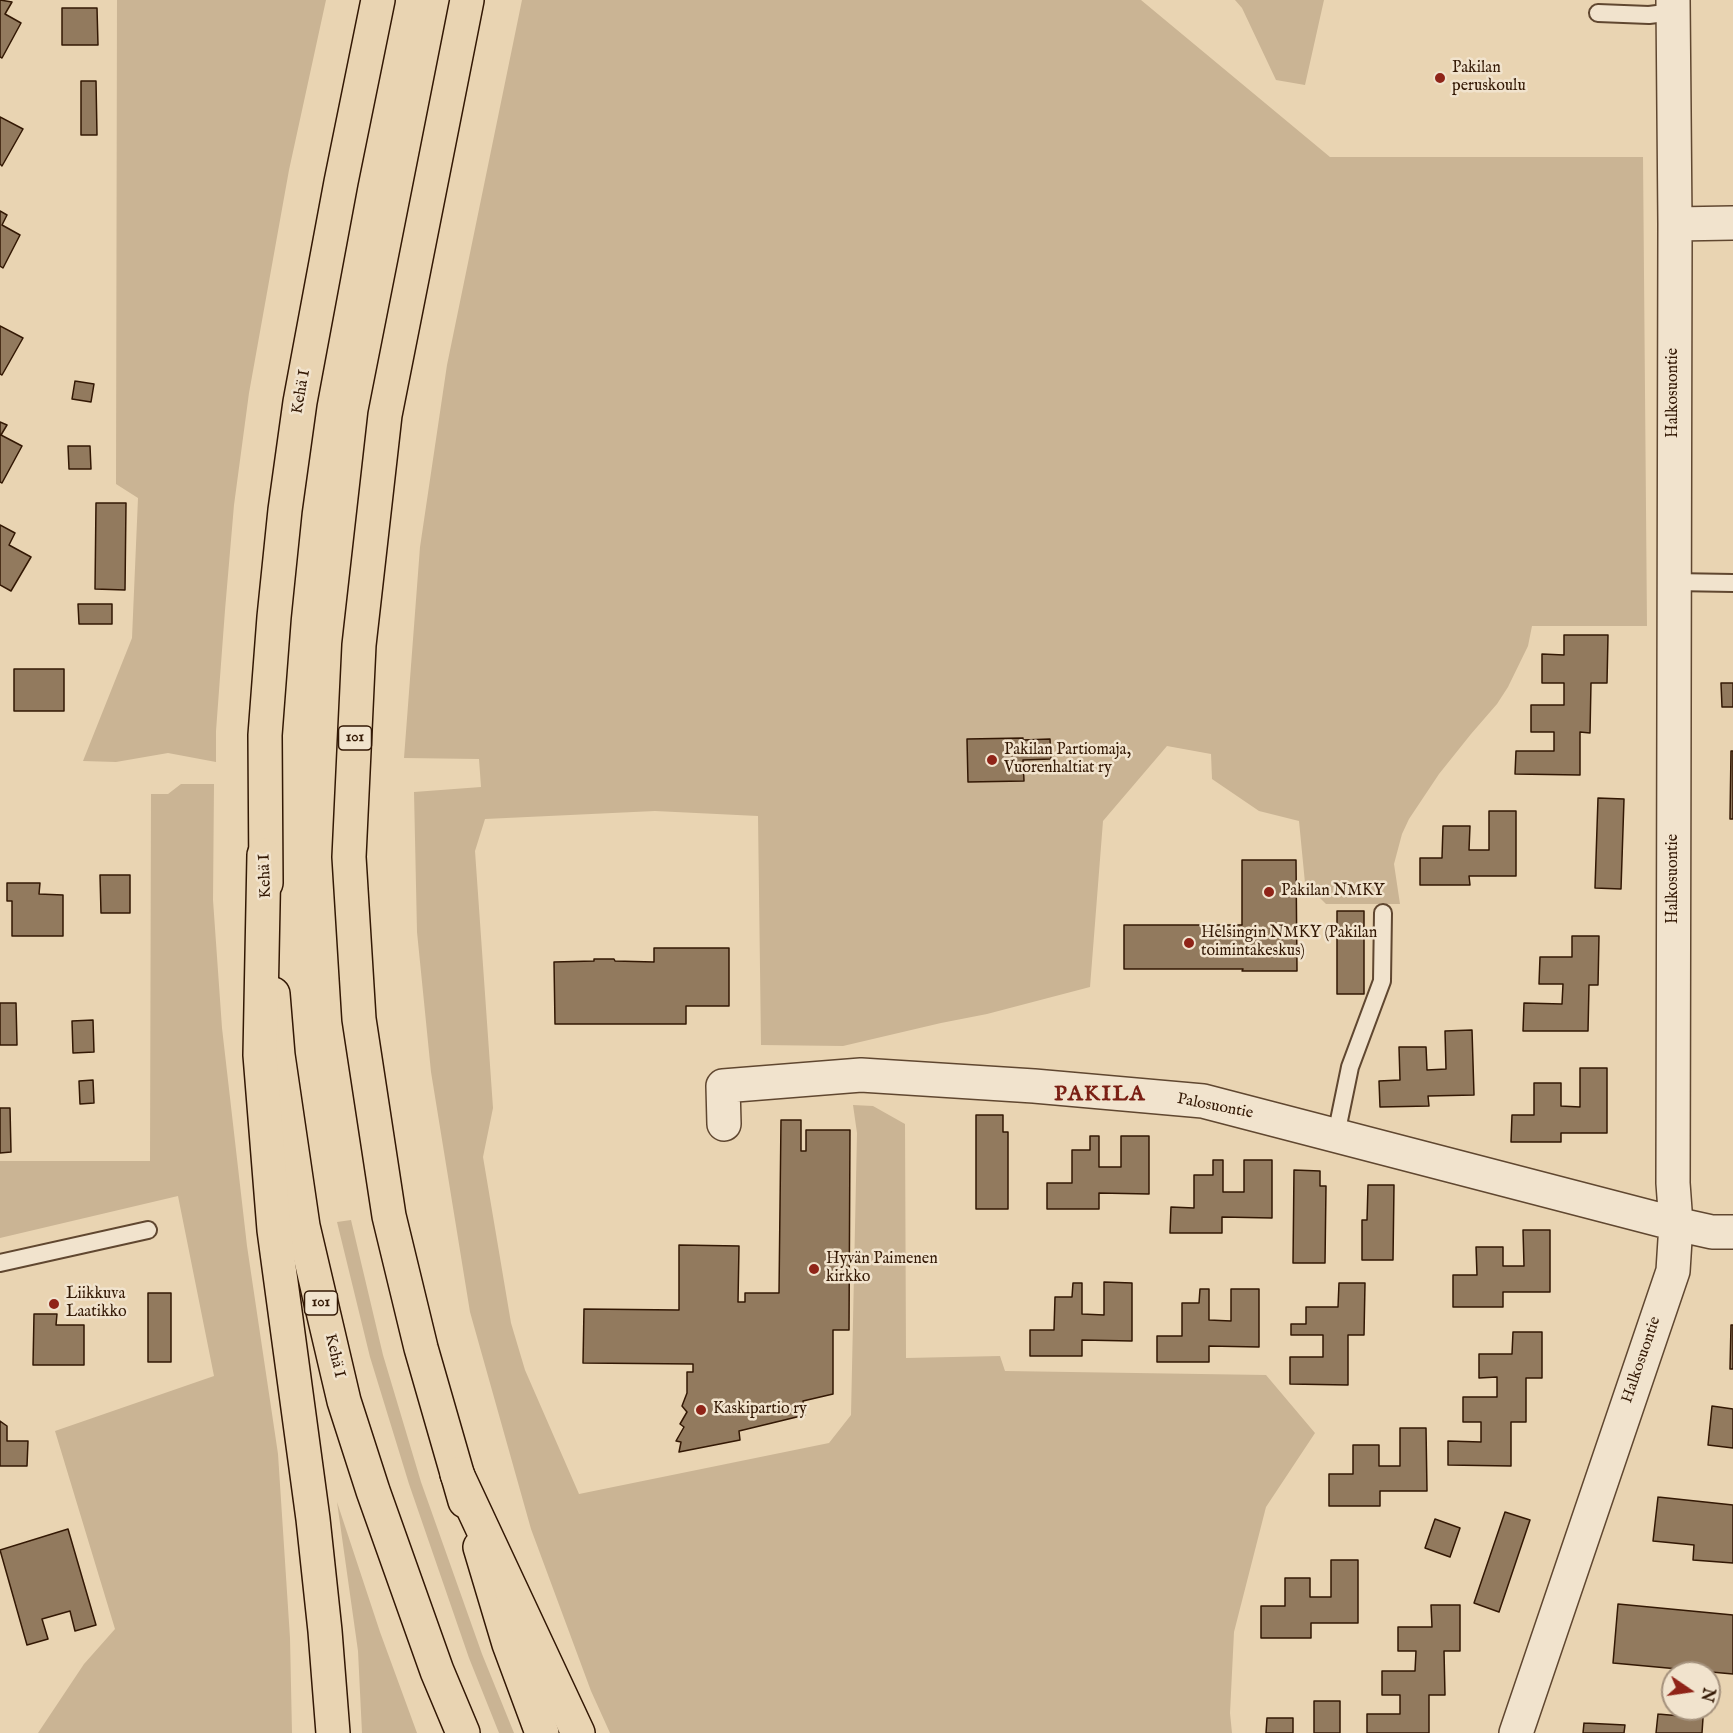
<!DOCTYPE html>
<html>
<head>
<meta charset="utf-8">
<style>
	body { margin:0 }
	#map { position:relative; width:1733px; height:1733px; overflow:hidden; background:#e9d4b2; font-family:"IM FELL English",serif }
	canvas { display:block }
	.north { position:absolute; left:1661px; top:1661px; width:60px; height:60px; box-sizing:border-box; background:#f1e3cd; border:2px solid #a5927d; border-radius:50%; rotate:103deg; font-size:16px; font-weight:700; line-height:24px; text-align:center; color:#331804 }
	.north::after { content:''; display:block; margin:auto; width:21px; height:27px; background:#8f2418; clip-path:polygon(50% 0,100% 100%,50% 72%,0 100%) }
</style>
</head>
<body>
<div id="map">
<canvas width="1733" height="1733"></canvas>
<div class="north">N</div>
</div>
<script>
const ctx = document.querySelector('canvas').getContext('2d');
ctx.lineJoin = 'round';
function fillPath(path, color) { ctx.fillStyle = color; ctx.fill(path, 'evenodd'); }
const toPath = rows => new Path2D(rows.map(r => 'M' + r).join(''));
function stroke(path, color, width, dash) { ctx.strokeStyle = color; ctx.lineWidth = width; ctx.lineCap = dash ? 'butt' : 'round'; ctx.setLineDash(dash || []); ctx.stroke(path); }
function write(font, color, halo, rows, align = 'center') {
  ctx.font = font + ' "IM FELL English",serif'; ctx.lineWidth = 5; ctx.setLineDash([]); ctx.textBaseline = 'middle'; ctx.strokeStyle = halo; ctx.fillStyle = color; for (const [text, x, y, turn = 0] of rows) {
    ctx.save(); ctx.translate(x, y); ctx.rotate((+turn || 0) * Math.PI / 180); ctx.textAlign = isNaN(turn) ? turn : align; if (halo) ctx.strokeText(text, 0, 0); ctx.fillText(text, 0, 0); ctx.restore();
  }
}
fillPath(toPath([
	[117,0,326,0,289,170,249,393,234,505,225,610,216,731,216,762,168,753,116,762,83,761,132,638,138,498,116,484],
	[522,0,1141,0,1330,157,1643,157,1647,626,1532,626,1528,646,1508,687,1497,704,1471,734,1439,774,1409,819,1402,834,1394,864,1400,904,1326,904,1305,883,1299,821,1259,811,1212,779,1211,754,1167,746,1103,821,1090,987,987,1014,941,1023,843,1046,761,1045,758,816,655,811,485,819,475,851,493,1108,483,1157,511,1323,525,1370,579,1494,829,1443,851,1415,857,1133,853,1105,873,1106,905,1124,906,1358,1000,1356,1005,1371,1266,1375,1315,1433,1266,1507,1234,1632,1230,1713,1232,1733,610,1733,591,1691,531,1529,470,1312,431,1072,417,932,414,792,481,787,479,759,404,758,420,547,447,365],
	[1235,0,1324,0,1305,85,1276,80,1242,8],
	[181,784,214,784,213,900,222,1028,247,1246,278,1454,290,1638,292,1733,38,1733,84,1664,115,1629,55,1431,214,1376,178,1196,0,1238,0,1161,150,1161,151,794,168,794],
	[351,1220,383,1355,421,1482,482,1654,514,1733,499,1733,469,1658,409,1484,370,1357,337,1222],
	[337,1502,380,1632,417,1733,362,1733,358,1651]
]), '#cab494');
const building = toPath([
	[0,0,12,2,5,14,21,23,2,58,0,57,0,0],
	[62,8,97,8,98,45,62,45,62,8],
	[81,81,96,81,97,135,81,135,81,81],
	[0,117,23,129,2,166,0,164,0,117],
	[0,211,7,215,2,225,20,235,3,268,0,266,0,211],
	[0,326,23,338,2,375,0,374,0,326],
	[75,381,94,384,91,402,72,399,75,381],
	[0,422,7,425,1,435,22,446,2,483,0,482,0,422],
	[68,446,90,446,91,469,69,469,68,446],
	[96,503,126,503,125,590,95,589,96,503],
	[0,525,15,533,9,545,31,557,11,591,0,585,0,525],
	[78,604,112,604,112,624,79,624,78,604],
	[1564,635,1608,635,1607,683,1591,683,1590,733,1580,732,1580,775,1515,774,1516,751,1554,751,1554,732,1531,732,1531,705,1564,705,1564,683,1542,683,1542,654,1564,655,1564,635],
	[14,669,64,669,64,711,14,711,14,669],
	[1721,683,1733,683,1733,707,1722,707,1721,683],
	[1023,738,1023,740,1050,739,1051,759,1023,760,1024,781,968,782,967,739,1023,738],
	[1731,751,1733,751,1733,819,1730,819,1731,751],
	[1598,798,1624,799,1621,889,1595,888,1598,798],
	[1489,811,1516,811,1516,876,1469,876,1470,885,1420,885,1420,858,1442,858,1443,826,1470,826,1469,850,1489,850,1489,811],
	[1242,860,1296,860,1297,971,1242,971,1243,969,1124,969,1124,925,1242,925,1242,860],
	[100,875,130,875,130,913,101,913,100,875],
	[7,883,40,883,39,894,63,895,63,936,12,936,12,901,7,901,7,883],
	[1337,911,1364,911,1364,994,1337,994,1337,911],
	[1572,936,1599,936,1598,985,1589,985,1588,1031,1523,1031,1524,1003,1562,1004,1563,984,1539,984,1540,957,1572,957,1572,936],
	[654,948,729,948,729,1006,686,1006,686,1024,555,1024,554,962,594,961,594,959,614,959,615,961,654,962,654,948],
	[0,1003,16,1003,17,1045,0,1045,0,1003],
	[93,1020,94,1052,73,1053,72,1021,93,1020],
	[1472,1030,1474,1095,1428,1096,1429,1106,1380,1107,1379,1081,1400,1080,1399,1047,1426,1047,1427,1070,1446,1069,1445,1031,1472,1030],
	[1580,1068,1607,1068,1607,1133,1561,1133,1561,1142,1511,1142,1512,1115,1534,1115,1534,1083,1561,1083,1561,1106,1580,1107,1580,1068],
	[93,1080,94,1103,80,1104,79,1081,93,1080],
	[0,1108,10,1108,11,1152,0,1153,0,1108],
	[976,1115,1003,1115,1003,1132,1008,1132,1008,1209,976,1209,976,1115],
	[781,1120,801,1120,801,1151,806,1151,806,1130,850,1130,849,1330,833,1330,833,1394,803,1401,805,1415,739,1431,740,1440,679,1452,681,1442,676,1441,684,1427,680,1424,687,1412,682,1406,687,1393,687,1372,693,1372,693,1364,583,1363,584,1309,679,1310,679,1245,739,1246,738,1302,745,1302,745,1293,779,1293,781,1120],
	[1090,1136,1099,1136,1099,1167,1121,1167,1121,1136,1149,1136,1149,1194,1099,1193,1099,1209,1047,1209,1047,1183,1072,1183,1072,1150,1090,1150,1090,1136],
	[1213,1160,1223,1160,1223,1192,1244,1192,1244,1160,1272,1160,1272,1218,1222,1217,1222,1233,1170,1233,1171,1207,1194,1208,1194,1175,1213,1175,1213,1160],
	[1294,1170,1320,1171,1320,1186,1326,1186,1325,1263,1293,1263,1294,1170],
	[1368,1185,1394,1185,1393,1260,1362,1260,1362,1220,1367,1220,1368,1185],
	[1523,1230,1550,1230,1550,1292,1503,1292,1503,1307,1453,1307,1453,1275,1477,1275,1476,1247,1503,1247,1503,1266,1524,1266,1523,1230],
	[1104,1282,1132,1283,1132,1341,1082,1340,1082,1356,1030,1356,1030,1330,1054,1330,1055,1297,1072,1297,1073,1283,1082,1283,1082,1314,1104,1315,1104,1282],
	[1339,1283,1365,1283,1364,1335,1348,1335,1348,1385,1290,1384,1290,1357,1323,1357,1323,1335,1291,1335,1291,1324,1306,1324,1306,1307,1338,1307,1339,1283],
	[1200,1289,1209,1289,1209,1320,1231,1321,1231,1289,1259,1289,1259,1347,1209,1346,1209,1362,1157,1362,1157,1336,1182,1336,1182,1303,1199,1303,1200,1289],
	[148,1293,171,1293,171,1362,148,1362,148,1293],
	[34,1314,57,1314,56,1325,84,1325,84,1365,33,1365,34,1314],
	[1731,1325,1733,1325,1733,1369,1730,1369,1731,1325],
	[1513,1332,1542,1332,1542,1378,1526,1378,1526,1422,1511,1422,1511,1466,1448,1465,1448,1441,1481,1442,1481,1422,1463,1422,1463,1397,1497,1397,1497,1377,1479,1378,1479,1354,1512,1354,1513,1332],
	[1712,1406,1733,1409,1733,1448,1708,1445,1712,1406],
	[0,1421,7,1426,7,1441,28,1441,27,1466,0,1466,0,1421],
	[1400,1428,1426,1428,1427,1491,1380,1491,1380,1506,1329,1506,1329,1474,1353,1474,1353,1445,1379,1445,1379,1466,1400,1466,1400,1428],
	[1658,1497,1733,1505,1733,1563,1693,1560,1694,1545,1653,1541,1658,1497],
	[1505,1512,1530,1520,1499,1612,1474,1603,1505,1512],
	[1435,1519,1460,1528,1450,1557,1425,1548,1435,1519],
	[68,1529,96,1625,75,1631,70,1611,42,1619,48,1639,27,1645,0,1550,68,1529],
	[1331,1560,1358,1560,1358,1623,1311,1623,1311,1638,1261,1638,1261,1606,1285,1606,1285,1578,1310,1578,1310,1597,1331,1597,1331,1560],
	[1618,1604,1733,1615,1733,1674,1613,1663,1618,1604],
	[1431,1605,1460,1605,1460,1651,1444,1651,1445,1695,1429,1695,1429,1733,1367,1733,1367,1714,1400,1714,1400,1695,1382,1695,1382,1671,1415,1671,1416,1651,1398,1651,1398,1627,1432,1627,1431,1605],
	[1314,1701,1340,1701,1340,1733,1314,1733,1314,1701],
	[1658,1714,1703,1718,1702,1733,1656,1733,1658,1714],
	[1267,1718,1293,1718,1293,1733,1266,1733,1267,1718],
	[1584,1723,1625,1725,1624,1733,1583,1733,1584,1723]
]);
fillPath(building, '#927a5e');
stroke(building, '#331804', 1.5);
const service = toPath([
	[1598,13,1649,15,1673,12],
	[1673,582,1733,583],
	[1336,1135,1350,1067,1382,981,1383,913],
	[0,1263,148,1230]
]);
const minor = toPath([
	[1675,224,1733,223],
	[724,1124,723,1086,861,1075,1034,1086,1203,1101,1676,1224,1712,1232,1733,1232],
	[1516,1733,1673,1271,1676,1224,1673,1183,1675,224,1673,0]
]);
const trunk = toPath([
	[266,883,265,735,274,617,285,510,300,402,341,182,378,0],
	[273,994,278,1055,303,1226,344,1401,373,1491,437,1671,463,1733],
	[465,1501,421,1348,389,1216,359,1019,349,857,359,645,385,415,467,0],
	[480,1547,509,1644,542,1733]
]);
const motorway = toPath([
	[264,855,260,1055,274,1230,313,1519,325,1631,333,1733],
	[457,1474,578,1733]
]);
stroke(service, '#604730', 20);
stroke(minor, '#604730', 36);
stroke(trunk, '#331804', 36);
stroke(motorway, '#331804', 36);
stroke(service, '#f1e3cd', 16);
stroke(minor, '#f1e3cd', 33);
stroke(trunk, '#e9d4b2', 33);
stroke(motorway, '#e9d4b2', 33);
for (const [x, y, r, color] of [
	[1440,78,6,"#8f2418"],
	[992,760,6,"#8f2418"],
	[1269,892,6,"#8f2418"],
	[1189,943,6,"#8f2418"],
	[814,1269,6,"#8f2418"],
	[54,1304,6,"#8f2418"],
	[701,1410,6,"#8f2418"]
]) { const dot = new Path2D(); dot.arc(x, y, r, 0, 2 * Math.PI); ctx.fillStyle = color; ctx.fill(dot); stroke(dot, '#f1e3cd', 2); }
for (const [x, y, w] of [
	[355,738,33],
	[321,1303,33]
]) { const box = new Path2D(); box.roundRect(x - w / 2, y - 12, w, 24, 4.5); ctx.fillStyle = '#f1e3cd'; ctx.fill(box); stroke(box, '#331804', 1.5); }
write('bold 15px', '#331804', null, [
	["101",355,738],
	["101",321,1303]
]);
write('16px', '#331804', '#f1e3cd', [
	["Pakilan",1452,69],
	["peruskoulu",1452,87],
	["Pakilan Partiomaja,",1004,751],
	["Vuorenhaltiat ry",1004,769],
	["Pakilan NMKY",1281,892],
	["Helsingin NMKY (Pakilan",1201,934],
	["toimintakeskus)",1201,952],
	["Hyvän Paimenen",826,1260],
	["kirkko",826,1278],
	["Liikkuva",66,1295],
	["Laatikko",66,1313],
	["Kaskipartio ry",713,1410]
], 'left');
write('16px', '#331804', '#f1e3cd', [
	["Kehä I",302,392,-80],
	["Halkosuontie",1674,393,-90],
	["Kehä I",266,876,-92],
	["Halkosuontie",1674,879,-90],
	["Palosuontie",1215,1107,11],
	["Kehä I",334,1356,77],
	["Halkosuontie",1642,1360,-71]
]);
ctx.letterSpacing = '1.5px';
write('bold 22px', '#7a1f14', '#f1e3cd', [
	["PAKILA",1100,1095]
]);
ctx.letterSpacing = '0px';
</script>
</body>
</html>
